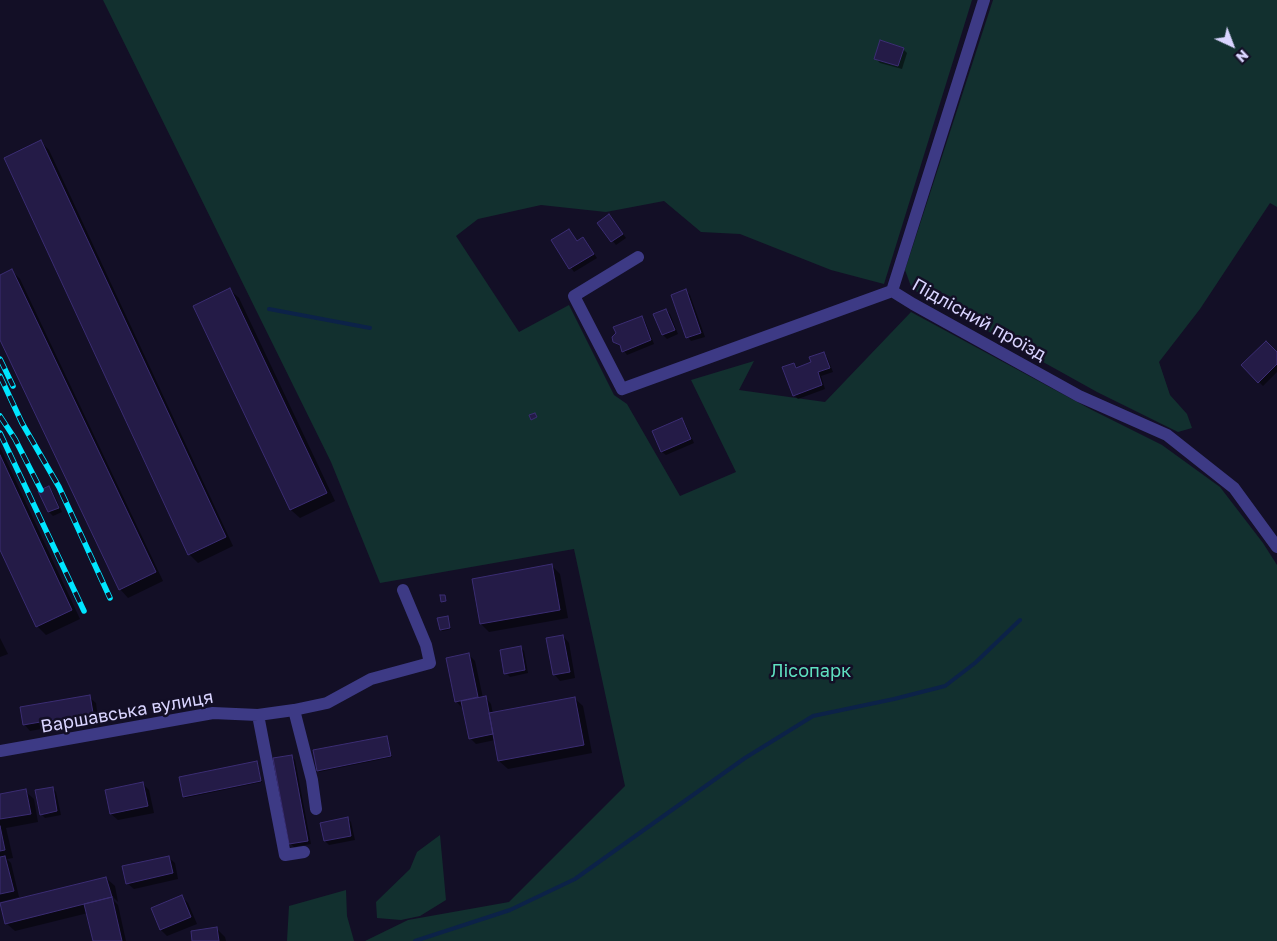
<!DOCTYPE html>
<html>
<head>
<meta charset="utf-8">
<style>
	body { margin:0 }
	#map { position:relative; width:1277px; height:941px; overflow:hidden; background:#130f26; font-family:"Golos Text",sans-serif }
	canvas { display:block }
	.north { position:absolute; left:1207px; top:20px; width:50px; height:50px; -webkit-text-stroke:4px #130f26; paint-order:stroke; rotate:137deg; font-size:14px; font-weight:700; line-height:20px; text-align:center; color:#d9d4ff }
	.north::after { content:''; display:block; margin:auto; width:18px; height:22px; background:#d9d4ff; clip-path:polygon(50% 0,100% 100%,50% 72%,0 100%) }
</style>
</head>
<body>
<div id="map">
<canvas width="1277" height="941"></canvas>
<div class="north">N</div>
</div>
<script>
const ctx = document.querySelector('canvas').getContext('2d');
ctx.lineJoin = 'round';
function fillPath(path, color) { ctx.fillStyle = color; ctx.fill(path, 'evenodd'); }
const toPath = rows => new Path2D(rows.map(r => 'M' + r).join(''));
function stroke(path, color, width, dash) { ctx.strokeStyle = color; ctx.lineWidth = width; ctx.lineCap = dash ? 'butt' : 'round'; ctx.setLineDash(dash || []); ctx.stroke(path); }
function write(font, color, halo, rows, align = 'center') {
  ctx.font = font + ' "Golos Text",sans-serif'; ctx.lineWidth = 5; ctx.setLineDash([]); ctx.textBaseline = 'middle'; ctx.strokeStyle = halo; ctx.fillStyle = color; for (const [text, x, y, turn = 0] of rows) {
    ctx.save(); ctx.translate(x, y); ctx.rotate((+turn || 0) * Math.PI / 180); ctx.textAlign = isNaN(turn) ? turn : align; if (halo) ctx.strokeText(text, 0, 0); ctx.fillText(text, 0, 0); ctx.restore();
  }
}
fillPath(toPath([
	[103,0,972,0,884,284,831,270,740,234,701,232,664,201,606,212,541,205,478,219,456,236,519,332,569,305,614,395,627,404,680,496,736,472,691,380,754,361,739,390,825,402,911,312,1092,410,1162,445,1220,487,1263,543,1277,565,1277,941,365,941,408,920,509,902,625,786,574,549,380,583,331,462],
	[993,0,1277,0,1277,207,1270,203,1200,309,1159,362,1170,395,1187,414,1192,428,1178,432,1097,392,912,289,905,270],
	[440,835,446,900,420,916,401,920,377,918,376,902,410,869,417,852],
	[346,890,347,916,354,941,287,941,289,906]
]), '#12302f');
fillPath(toPath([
	[903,49,907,53,902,69,880,63,876,59],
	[41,142,49,150,233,546,198,563,189,554],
	[609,216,626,238,616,245,599,223],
	[569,230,578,242,583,238,597,258,574,272,553,241],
	[12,271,20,279,163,581,128,598,120,589,0,337,0,276],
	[230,290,239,298,335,501,300,518,291,510,195,306],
	[686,291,690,295,705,337,691,341,688,337],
	[666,310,670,314,678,334,667,339,663,335],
	[641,317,645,321,654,344,627,355,622,348,614,342],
	[823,353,827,357,833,372,821,376,825,389,798,399,794,395,794,364,798,368,813,363],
	[1277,354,1277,372,1263,386,1242,365],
	[681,419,685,423,694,443,666,455,662,452,653,432],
	[0,447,80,619,46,635,37,626,0,547],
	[49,488,53,492,62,512,53,516,49,512,40,492],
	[552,566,560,574,568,618,489,632,481,624],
	[447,617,451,629,443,631,441,630],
	[563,636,569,643,575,678,560,681,554,674],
	[0,638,8,654,0,657],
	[520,647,524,651,528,673,510,677,506,673],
	[469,655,475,661,483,698,485,697,491,704,493,714,574,698,583,706,592,753,508,769,499,761,495,740,476,744,470,738,464,707,462,708,456,701],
	[89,697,96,703,98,719,30,731,24,724],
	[387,737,392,757,319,772,318,770],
	[291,756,295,760,311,844,294,847,290,843],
	[257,762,262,782,185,798,184,796],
	[143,784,149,790,154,813,118,820,111,814],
	[52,788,56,792,61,815,45,818,41,814],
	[25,791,34,799,38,822,6,828,13,858,7,859,11,863,19,897,0,902,0,795],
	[347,818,351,822,355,840,329,845,325,841],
	[168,857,175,863,178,879,134,889,127,883],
	[106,878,115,886,118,902,110,894,110,897,118,905,126,941,94,941,88,913,15,931,6,923],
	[182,897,188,903,197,924,167,936,161,930,153,909],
	[216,928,225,937,226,941,193,941]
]), '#0007');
stroke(toPath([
	[269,309,370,328],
	[415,941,510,910,575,879,745,758,813,716,894,699,945,686,975,663,1020,620]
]), '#0c2248', 4);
const building = toPath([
	[880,40,904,48,898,66,874,59,880,40],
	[41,140,226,537,188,555,4,158,41,140],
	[609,214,623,234,611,242,597,223,609,214],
	[569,229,577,241,583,237,594,254,569,269,551,240,569,229],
	[12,269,156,572,119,590,0,340,0,275,12,269],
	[230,288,327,493,290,510,193,306,230,288],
	[686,289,701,333,686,338,671,295,686,289],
	[666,309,675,330,662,335,653,314,666,309],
	[642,316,651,340,622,352,620,345,613,342,612,337,616,333,613,327,642,316],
	[1266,341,1277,352,1277,364,1258,383,1241,365,1266,341],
	[824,352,830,368,818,372,822,385,793,396,782,367,794,363,796,368,811,362,809,357,824,352],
	[535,413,537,417,531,420,529,415,535,413],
	[682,418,691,439,661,452,652,431,682,418],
	[0,455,72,610,36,627,0,550,0,455],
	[49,486,59,508,48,512,38,491,49,486],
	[552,564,560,610,480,624,472,579,552,564],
	[440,595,445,595,446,601,441,602,440,595],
	[448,616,450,628,440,630,437,618,448,616],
	[563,635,570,672,553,675,546,638,563,635],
	[521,646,525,670,504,674,500,650,521,646],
	[469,653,478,697,455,702,446,658,469,653],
	[90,695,93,713,23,725,20,707,90,695],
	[486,696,493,734,469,739,461,701,486,696],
	[575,697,584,745,498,761,489,713,575,697],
	[387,736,391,756,317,771,313,750,387,736],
	[292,755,308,841,289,844,273,758,292,755],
	[257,761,261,781,183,797,179,777,257,761],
	[143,782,148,806,110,814,105,790,143,782],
	[53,787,57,811,40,815,35,790,53,787],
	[26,789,31,814,0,819,0,794,26,789],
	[348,817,351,836,324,841,320,823,348,817],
	[0,826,5,850,0,851,0,826],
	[5,856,14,891,0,894,0,857,5,856],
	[169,856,173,873,126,884,122,866,169,856],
	[106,877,112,897,5,924,0,903,106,877],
	[182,895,191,917,160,930,151,908,182,895],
	[112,897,122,941,93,941,84,904,112,897],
	[217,927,219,941,192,941,191,931,217,927]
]);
fillPath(building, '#241b47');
stroke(building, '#3b2d73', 1);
stroke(toPath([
	[638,257,574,296,622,389,892,291],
	[892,291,913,304,1079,396,1167,435,1234,488,1277,547],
	[892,291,984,0],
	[294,710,312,780,316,809],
	[258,715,285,855,304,852],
	[0,751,213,713,258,715,294,710,327,703,371,679,430,663,426,645,403,590]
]), '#3d3a85', 12);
const rail = toPath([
	[0,359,13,386],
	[0,376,22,423,59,487,110,598],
	[0,416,15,439,41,490],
	[0,433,84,611]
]);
stroke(rail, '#00e5ff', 5.5);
stroke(rail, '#130f26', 4, [11]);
write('18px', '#d9d4ff', '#130f26', [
	["Підлісний проїзд",979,320,29],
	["Варшавська вулиця",127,712,-10]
]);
write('18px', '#5fe0c0', '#130f26', [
	["Лісопарк",811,671]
]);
</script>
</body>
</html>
